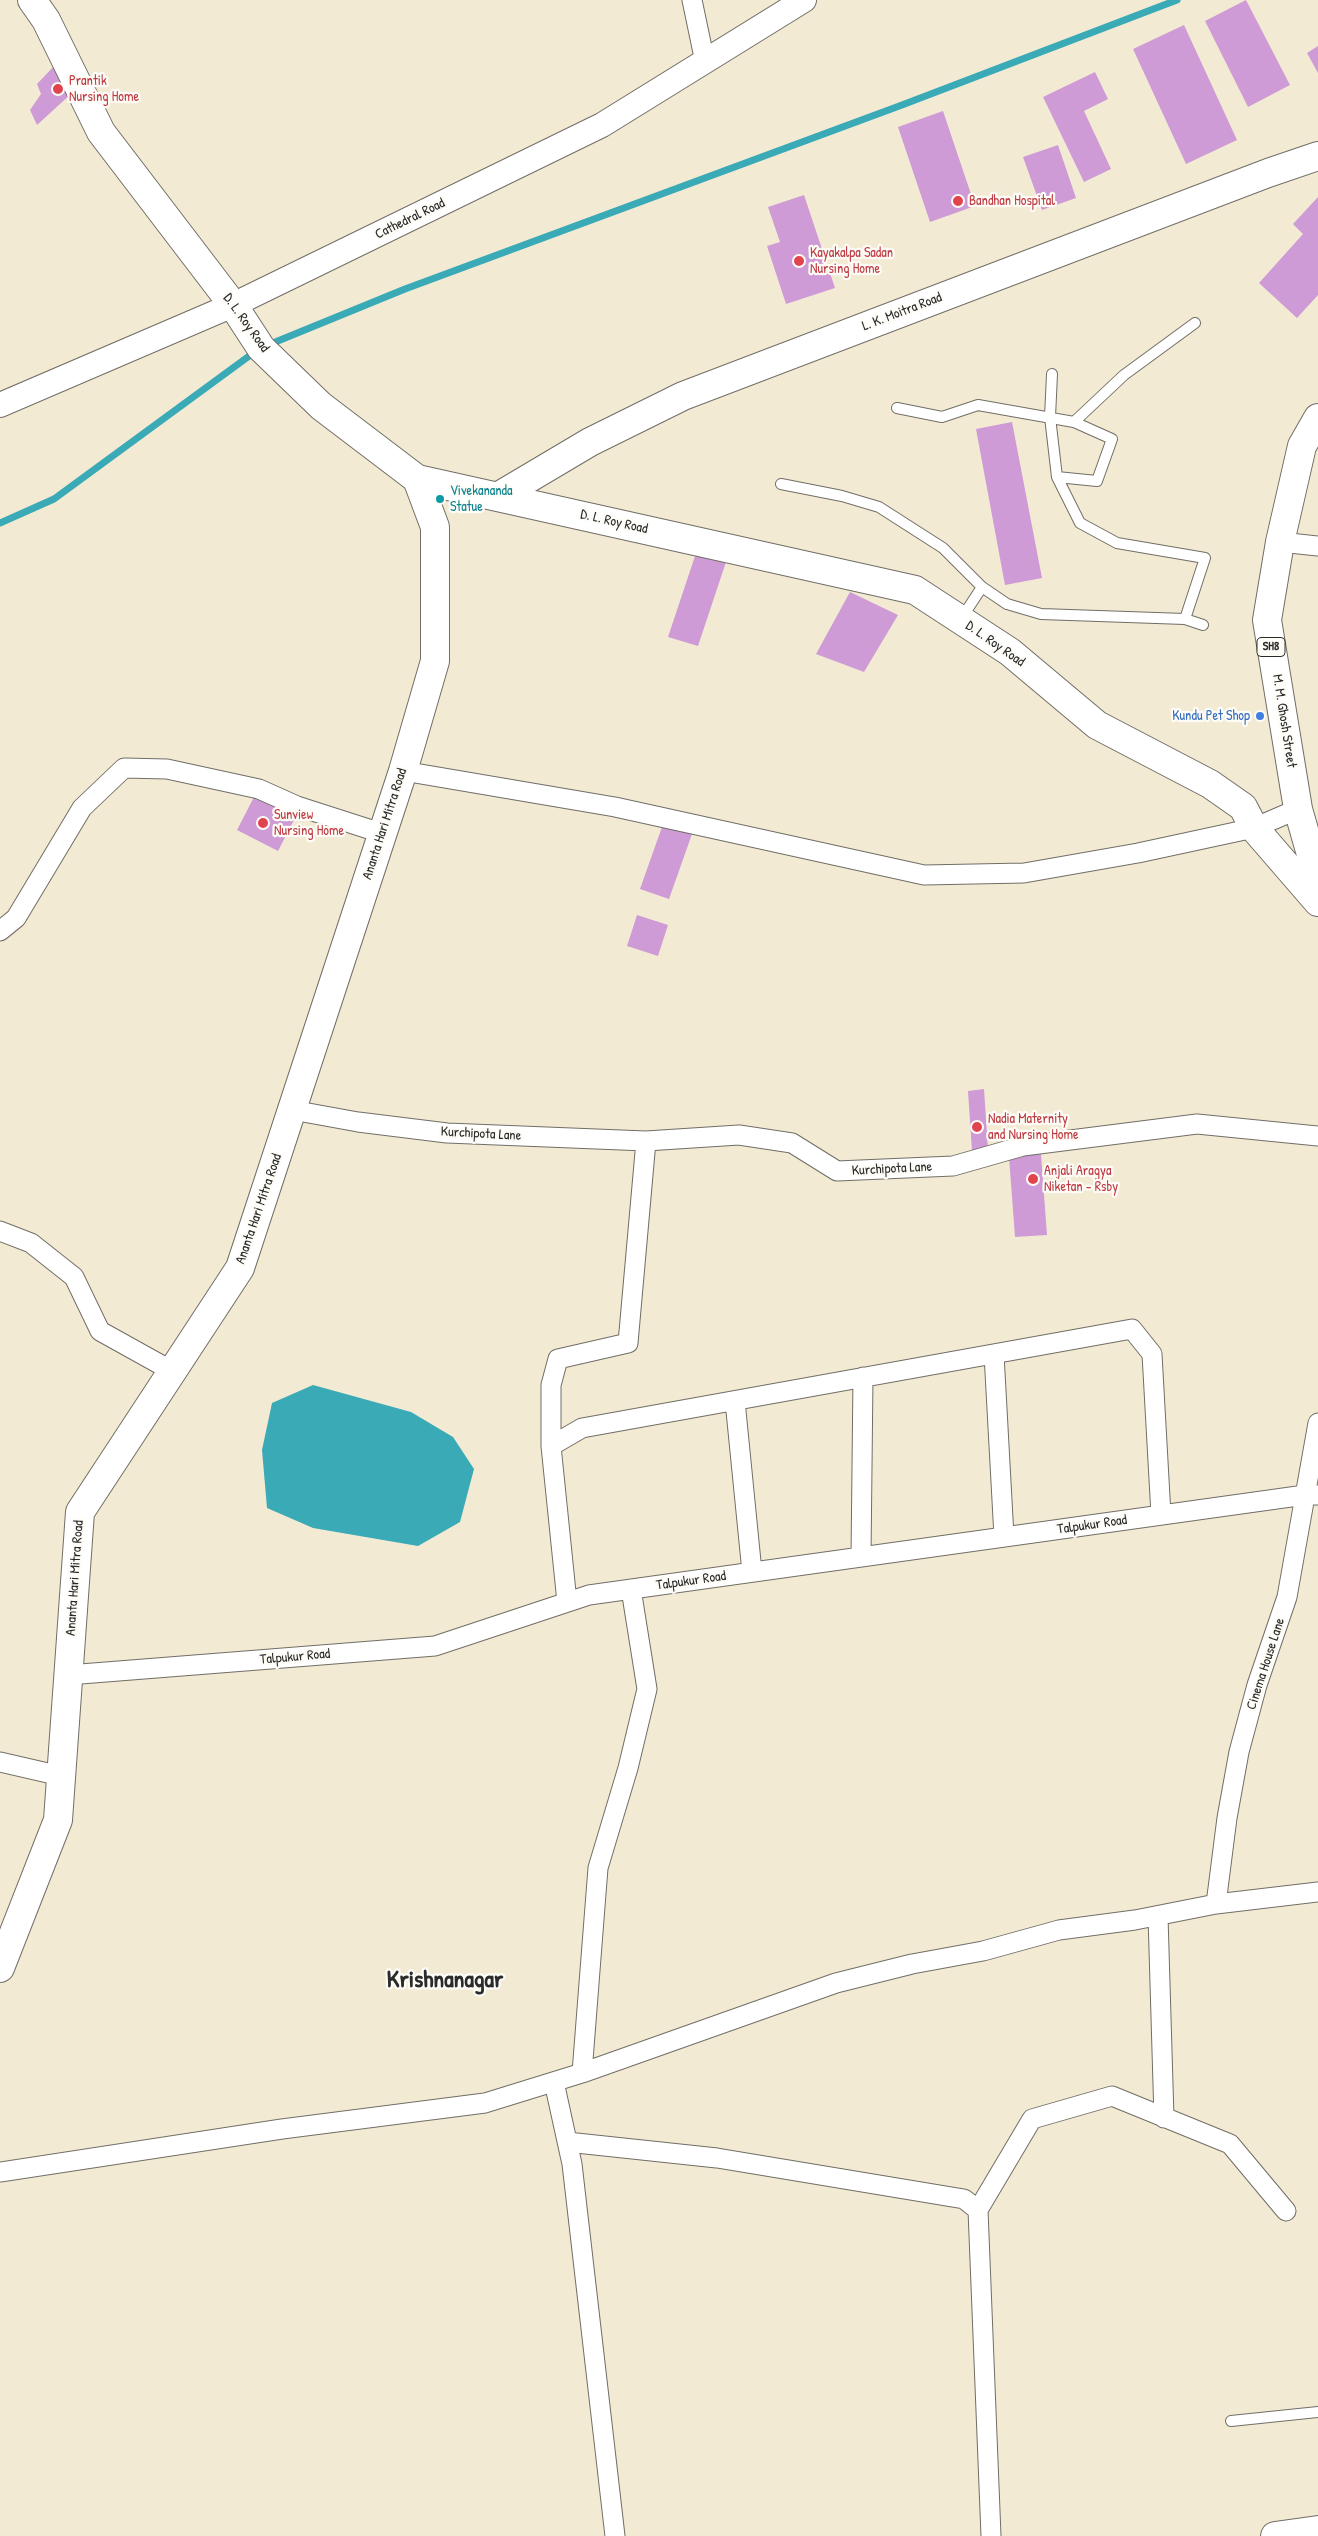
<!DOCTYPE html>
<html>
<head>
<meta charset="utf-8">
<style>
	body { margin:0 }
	canvas { display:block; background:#f3ead4 }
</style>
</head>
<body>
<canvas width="1318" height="2536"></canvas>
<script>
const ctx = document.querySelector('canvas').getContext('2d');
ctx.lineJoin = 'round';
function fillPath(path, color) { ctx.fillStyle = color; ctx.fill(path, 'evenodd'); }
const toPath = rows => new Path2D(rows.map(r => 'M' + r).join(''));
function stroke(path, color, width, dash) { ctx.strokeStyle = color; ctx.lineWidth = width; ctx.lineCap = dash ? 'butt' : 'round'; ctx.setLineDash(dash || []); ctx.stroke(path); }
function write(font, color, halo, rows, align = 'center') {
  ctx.font = font + ' "Patrick Hand",sans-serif'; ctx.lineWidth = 4.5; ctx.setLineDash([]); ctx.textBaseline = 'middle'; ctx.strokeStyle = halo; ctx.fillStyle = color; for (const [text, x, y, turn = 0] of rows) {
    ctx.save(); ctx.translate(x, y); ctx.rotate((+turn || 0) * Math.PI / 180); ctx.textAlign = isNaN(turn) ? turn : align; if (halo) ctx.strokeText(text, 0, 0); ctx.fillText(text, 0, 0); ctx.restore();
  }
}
fillPath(toPath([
	[313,1385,411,1412,453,1437,474,1469,460,1522,418,1546,313,1528,267,1508,262,1450,272,1403]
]), '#3aaab7');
stroke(toPath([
	[268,345,405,289,902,105,1177,0],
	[0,523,54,499,256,351]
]), '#3aaab7', 7);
fillPath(toPath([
	[1246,0,1290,85,1248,107,1205,21],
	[1184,25,1237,140,1186,164,1133,49],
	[1318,46,1318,73,1307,53],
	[56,64,72,93,37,125,30,110,41,94,37,84],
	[1095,72,1108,99,1084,111,1111,169,1084,182,1043,97],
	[943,111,975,206,930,222,898,127],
	[1058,145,1076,198,1042,210,1023,157],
	[804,195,835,288,786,304,767,246,780,242,768,207],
	[1318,197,1318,295,1297,318,1259,283,1303,234,1293,224],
	[1012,422,1042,578,1005,585,976,429],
	[697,550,727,559,698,646,668,637],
	[850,592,898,615,864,672,816,654],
	[255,795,296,816,278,851,237,830],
	[663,824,692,834,669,899,640,889],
	[637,915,668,925,658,956,627,946],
	[984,1089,988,1150,972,1151,968,1091],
	[1041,1154,1047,1235,1015,1237,1009,1157]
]), '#ce9bd6');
const service = toPath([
	[1052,374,1050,417,1057,477,1080,523,1117,543,1205,558,1185,619],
	[897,408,942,417,978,405,1074,422,1112,439,1097,481,1057,477],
	[1074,422,1124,375,1195,323],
	[781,484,842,496,879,507,943,548,982,587,1007,604,1041,614,1185,619,1203,625],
	[961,619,982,587],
	[1231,2421,1318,2412]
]);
const minor = toPath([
	[692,0,705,62],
	[1280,542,1318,546],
	[403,771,615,807,924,875,1024,873,1138,853,1254,828,1298,809],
	[0,931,16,918,82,808,124,768,167,769,259,789,297,806,381,833],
	[292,1110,358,1122,447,1133,646,1141,739,1135,792,1143,837,1171,953,1166,1023,1146,1197,1124,1318,1136],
	[0,1231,31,1243,74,1277,100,1331,172,1371],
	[994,1354,1004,1537],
	[735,1401,752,1572],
	[551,1446,551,1385,558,1359,628,1343,646,1141],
	[861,1557,863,1377],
	[567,1602,551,1446,582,1428,1132,1329,1152,1354,1161,1515],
	[68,1675,435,1646,589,1595,1305,1495,1318,1495],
	[0,1762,61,1776],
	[1216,1904,1227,1818,1239,1752,1257,1685,1287,1597,1318,1423],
	[1158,1916,1164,2118],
	[582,2073,598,1868,628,1768,647,1689,631,1589],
	[554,2082,572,2164,615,2536],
	[567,2142,717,2158,964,2199,978,2210,991,2536],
	[0,2172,282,2129,485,2103,582,2073,836,1983,912,1964,983,1951,1059,1930,1135,1920,1216,1904,1318,1892],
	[978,2210,1032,2119,1112,2096,1230,2144,1286,2211]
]);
const tertiary = toPath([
	[0,405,233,305,602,125,804,0]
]);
const secondary = toPath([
	[0,1968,58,1820,80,1512,240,1268,403,771,435,661,435,527,417,479]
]);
const primary = toPath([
	[32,0,46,20,101,132,233,305,261,348,321,406,417,479,915,590,1010,652,1097,725,1210,784,1243,807,1254,828,1318,902],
	[1318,418,1302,446,1280,542,1267,620,1298,809,1318,879],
	[499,496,590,442,683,396,1268,173,1318,156],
	[1275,2536,1318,2530]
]);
stroke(service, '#716e66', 12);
stroke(minor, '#716e66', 21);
stroke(tertiary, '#716e66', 26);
stroke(secondary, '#716e66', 30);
stroke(primary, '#716e66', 30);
stroke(service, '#fff', 10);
stroke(minor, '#fff', 19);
stroke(tertiary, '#fff', 24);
stroke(secondary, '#fff', 28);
stroke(primary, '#fff', 28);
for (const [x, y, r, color] of [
	[58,89,6,"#e0444e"],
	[958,201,6,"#e0444e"],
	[799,261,6,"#e0444e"],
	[440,499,5,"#0f9aa8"],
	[1260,716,5,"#3f7fe0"],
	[263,823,6,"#e0444e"],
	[977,1127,6,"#e0444e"],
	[1033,1179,6,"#e0444e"]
]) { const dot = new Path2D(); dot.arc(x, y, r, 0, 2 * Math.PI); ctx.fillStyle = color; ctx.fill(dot); stroke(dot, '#fdfcf7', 2); }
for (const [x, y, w] of [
	[1271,647,28]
]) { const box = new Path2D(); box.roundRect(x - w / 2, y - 9.5, w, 19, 4); ctx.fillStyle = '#fdfcf7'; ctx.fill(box); stroke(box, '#2b2b2b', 1); }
write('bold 12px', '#2b2b2b', null, [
	["SH8",1271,647]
]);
write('14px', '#be3a42', '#fdfcf7', [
	["Prantik",69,81],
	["Nursing Home",69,97],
	["Bandhan Hospital",969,201],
	["Kayakalpa Sadan",810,253],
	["Nursing Home",810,269],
	["Sunview",274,815],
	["Nursing Home",274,831],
	["Nadia Maternity",988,1119],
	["and Nursing Home",988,1135],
	["Anjali Aragya",1044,1171],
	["Niketan - Rsby",1044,1187]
], 'left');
write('14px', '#2b2b2b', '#fdfcf7', [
	["Cathedral Road",410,219,-26],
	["L. K. Moitra Road",902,312,-21],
	["D. L. Roy Road",246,323,54],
	["D. L. Roy Road",614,522,13],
	["D. L. Roy Road",995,644,35],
	["M. M. Ghosh Street",1284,721,81],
	["Ananta Hari Mitra Road",385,824,-72],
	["Kurchipota Lane",481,1134,3],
	["Kurchipota Lane",892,1169,-3],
	["Ananta Hari Mitra Road",259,1209,-71],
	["Talpukur Road",1092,1525,-8],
	["Ananta Hari Mitra Road",75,1578,-86],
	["Talpukur Road",691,1581,-8],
	["Talpukur Road",295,1657,-5],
	["Cinema House Lane",1266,1664,-72]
]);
write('14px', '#0d838f', '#fdfcf7', [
	["Vivekananda",450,491],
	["Statue",450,507]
], 'left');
write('14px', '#366cbe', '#fdfcf7', [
	["Kundu Pet Shop",1250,716]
], 'right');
write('bold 24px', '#2b2b2b', '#fdfcf7', [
	["Krishnanagar",445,1981]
]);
</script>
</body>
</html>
